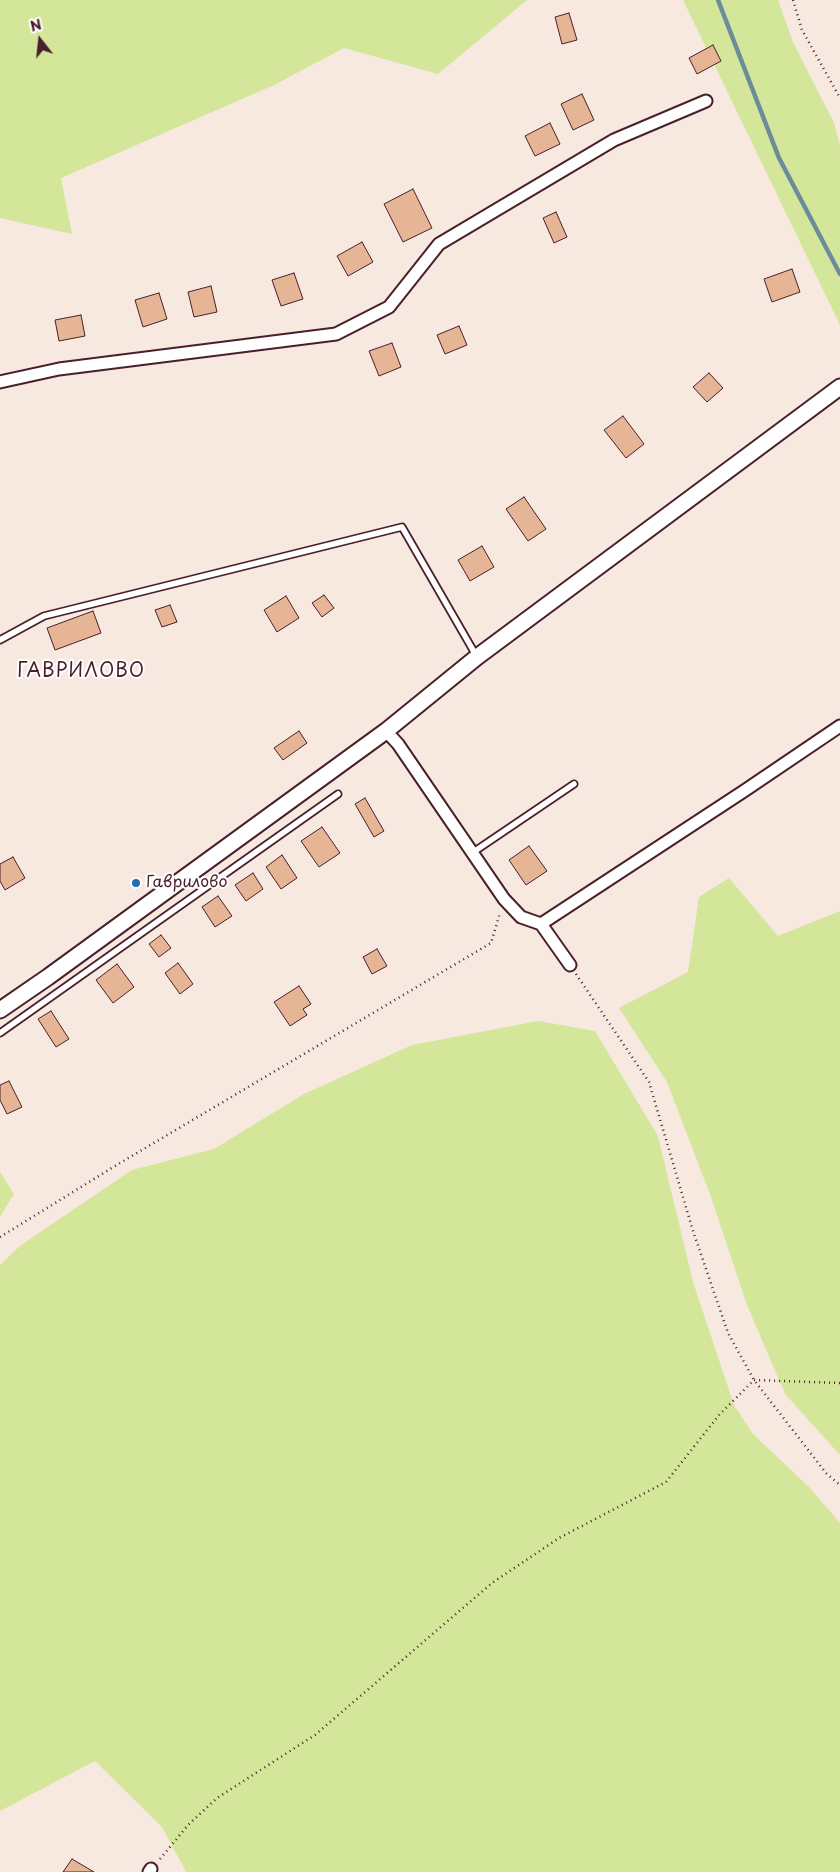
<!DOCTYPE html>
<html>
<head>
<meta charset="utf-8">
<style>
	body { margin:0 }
	#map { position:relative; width:840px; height:1872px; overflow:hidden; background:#f7e9e0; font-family:"Playpen Sans",sans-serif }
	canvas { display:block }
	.north { position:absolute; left:15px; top:15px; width:50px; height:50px; -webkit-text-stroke:4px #fff; paint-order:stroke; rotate:344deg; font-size:14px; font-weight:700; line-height:20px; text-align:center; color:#4a1f2b }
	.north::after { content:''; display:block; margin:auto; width:18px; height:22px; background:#4a1f2b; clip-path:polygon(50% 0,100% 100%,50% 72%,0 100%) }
</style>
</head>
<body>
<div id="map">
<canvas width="840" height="1872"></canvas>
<div class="north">N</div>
</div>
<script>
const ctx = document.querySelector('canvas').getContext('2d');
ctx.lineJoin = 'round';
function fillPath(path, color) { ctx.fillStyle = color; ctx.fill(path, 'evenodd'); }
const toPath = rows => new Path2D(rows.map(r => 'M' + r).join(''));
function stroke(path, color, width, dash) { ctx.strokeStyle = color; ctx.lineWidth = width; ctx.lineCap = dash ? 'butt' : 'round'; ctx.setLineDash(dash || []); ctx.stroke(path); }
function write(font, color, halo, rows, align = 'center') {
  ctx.font = font + ' "Playpen Sans",sans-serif'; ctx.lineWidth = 4; ctx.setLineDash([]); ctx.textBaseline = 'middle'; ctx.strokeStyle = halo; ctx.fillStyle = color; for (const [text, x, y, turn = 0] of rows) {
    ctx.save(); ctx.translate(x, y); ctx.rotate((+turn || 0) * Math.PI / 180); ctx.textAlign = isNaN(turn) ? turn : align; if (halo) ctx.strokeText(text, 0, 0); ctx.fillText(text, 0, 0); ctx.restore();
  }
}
fillPath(toPath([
	[0,0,527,0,438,74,344,48,274,85,61,178,72,234,0,218],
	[683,0,778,0,793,42,834,123,840,145,840,325],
	[729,878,778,936,840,911,840,1455,785,1394,747,1305,711,1197,667,1082,619,1008,688,972,699,897],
	[538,1021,595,1031,658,1136,693,1282,734,1405,753,1434,809,1487,840,1523,840,1872,186,1872,162,1827,95,1761,0,1811,0,1265,21,1245,132,1170,214,1149,304,1094,412,1045],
	[0,1172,14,1194,0,1217]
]), '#d3e69a');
stroke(toPath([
	[718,0,779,158,840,274]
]), '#6d8c99', 4.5);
const building = toPath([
	[569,13,577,40,562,44,555,17,569,13],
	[713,45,721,61,697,74,689,58,713,45],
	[582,94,594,120,573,130,561,104,582,94],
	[550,123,560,144,535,156,525,136,550,123],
	[413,189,432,228,403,242,384,204,413,189],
	[556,212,567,237,554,243,543,218,556,212],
	[362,242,373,262,348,276,337,256,362,242],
	[792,269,800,292,772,302,764,279,792,269],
	[294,273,303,299,281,306,272,280,294,273],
	[211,286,217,312,194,317,188,292,211,286],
	[159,293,167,319,143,327,135,300,159,293],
	[81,315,85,336,59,341,55,320,81,315],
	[459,326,467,345,445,354,437,335,459,326],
	[392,343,401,367,379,376,369,351,392,343],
	[709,373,723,388,707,402,693,387,709,373],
	[623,416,644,444,626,458,604,430,623,416],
	[524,497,546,529,528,541,506,509,524,497],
	[482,546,494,567,470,581,458,560,482,546],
	[324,595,334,608,322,617,312,603,324,595],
	[286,596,299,618,277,632,264,610,286,596],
	[170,605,177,622,162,627,155,610,170,605],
	[93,611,101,633,55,650,47,628,93,611],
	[299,731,307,743,283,760,274,748,299,731],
	[365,798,384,831,374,837,355,804,365,798],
	[322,827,340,853,319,867,301,841,322,827],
	[529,846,547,871,526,885,509,860,529,846],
	[282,855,297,878,281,889,266,867,282,855],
	[13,857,25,878,5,890,0,881,0,864,13,857],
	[253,873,263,889,246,901,235,885,253,873],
	[218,896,232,916,215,927,202,907,218,896],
	[161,935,171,948,159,957,149,944,161,935],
	[377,949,387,966,372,974,363,957,377,949],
	[178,963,193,984,180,994,165,973,178,963],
	[117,964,134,987,113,1003,96,980,117,964],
	[299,986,311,1004,303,1009,307,1015,290,1026,274,1002,299,986],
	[51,1011,69,1039,56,1047,38,1019,51,1011],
	[9,1081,22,1107,7,1114,0,1100,0,1085,9,1081],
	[72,1859,94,1872,63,1872,72,1859]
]);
fillPath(building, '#e5b596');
stroke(building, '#4a1f2b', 1);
const service = toPath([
	[0,640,44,616,402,527,477,657],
	[472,853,574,784],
	[0,1033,338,794]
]);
const minor = toPath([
	[0,382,59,369,336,334,389,307,439,244,614,140,706,101],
	[386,731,398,744,504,899,521,917,541,924,570,965],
	[541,924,744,791,840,726],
	[149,1872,151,1869]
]);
const tertiary = toPath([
	[0,1010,48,977,386,731,477,657,840,387]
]);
stroke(service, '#4a1f2b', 9);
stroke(minor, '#4a1f2b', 15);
stroke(tertiary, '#4a1f2b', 19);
stroke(toPath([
	[793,0,802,30,840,98],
	[576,974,649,1082,693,1231,728,1333,754,1380,826,1473,840,1485],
	[0,1237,115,1166,491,943,500,913],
	[160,1859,188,1825,217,1798,315,1735,492,1583,559,1538,666,1482,719,1415,754,1380,840,1383]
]), '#4a1f2b', 2.5, [1, 4]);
stroke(service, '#fff', 5.5);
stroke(minor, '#fff', 11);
stroke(tertiary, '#fff', 15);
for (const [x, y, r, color] of [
	[136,883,5,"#1f6fb2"]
]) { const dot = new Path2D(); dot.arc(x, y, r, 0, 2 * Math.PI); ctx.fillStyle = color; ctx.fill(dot); stroke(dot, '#fff', 2); }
write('16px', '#4a1f2b', '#fff', [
	["Гаврилово",146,883]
], 'left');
ctx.letterSpacing = '1px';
write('19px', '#4a1f2b', '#fff', [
	["ГАВРИЛОВО",81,672]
]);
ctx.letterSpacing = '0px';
</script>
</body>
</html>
